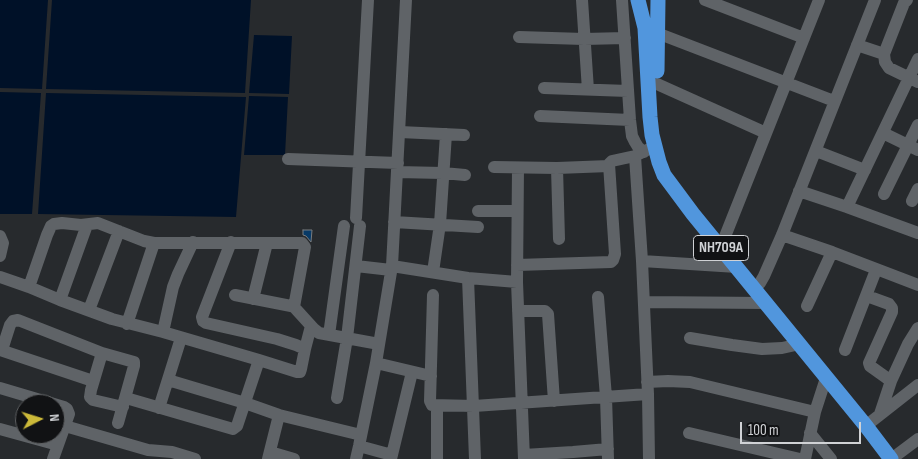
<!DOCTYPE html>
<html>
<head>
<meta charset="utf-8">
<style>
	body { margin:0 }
	#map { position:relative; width:918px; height:459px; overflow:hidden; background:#272a2d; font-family:"Sofia Sans Condensed",sans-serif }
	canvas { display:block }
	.north { position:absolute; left:15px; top:394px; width:50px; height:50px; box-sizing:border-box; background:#111214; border:1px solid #5d5f61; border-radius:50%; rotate:85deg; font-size:14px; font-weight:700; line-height:20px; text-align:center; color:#d0d2d5 }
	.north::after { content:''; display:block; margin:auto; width:18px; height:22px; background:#ccb939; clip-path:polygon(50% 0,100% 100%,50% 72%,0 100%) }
	.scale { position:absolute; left:740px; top:422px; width:121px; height:22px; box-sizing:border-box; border:2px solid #d0d2d5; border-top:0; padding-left:6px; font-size:15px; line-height:18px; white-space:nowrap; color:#d0d2d5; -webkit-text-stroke:4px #111214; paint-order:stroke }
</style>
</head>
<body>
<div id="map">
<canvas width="918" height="459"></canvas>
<div class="north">N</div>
<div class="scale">100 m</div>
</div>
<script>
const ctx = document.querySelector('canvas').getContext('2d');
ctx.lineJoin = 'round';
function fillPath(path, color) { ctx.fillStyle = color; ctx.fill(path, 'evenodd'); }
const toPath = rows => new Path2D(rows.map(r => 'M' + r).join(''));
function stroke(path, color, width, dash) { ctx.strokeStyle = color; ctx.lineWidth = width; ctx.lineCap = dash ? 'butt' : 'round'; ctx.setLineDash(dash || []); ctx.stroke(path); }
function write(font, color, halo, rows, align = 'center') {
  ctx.font = font + ' "Sofia Sans Condensed",sans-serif'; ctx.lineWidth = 4; ctx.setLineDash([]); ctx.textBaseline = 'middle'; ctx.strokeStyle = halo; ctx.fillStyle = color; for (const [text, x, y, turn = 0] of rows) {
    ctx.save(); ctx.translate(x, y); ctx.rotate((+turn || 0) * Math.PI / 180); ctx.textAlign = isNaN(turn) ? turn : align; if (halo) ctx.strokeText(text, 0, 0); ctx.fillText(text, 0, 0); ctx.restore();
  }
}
fillPath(toPath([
	[0,0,48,0,42,89,0,88],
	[52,0,251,0,245,93,46,89],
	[254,35,292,36,289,94,249,93],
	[0,92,41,93,32,214,0,214],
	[46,93,246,97,236,217,38,214],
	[249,96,288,97,285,155,244,155]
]), '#001128');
const building = toPath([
	[303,230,312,230,311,242,306,236,303,235,303,230]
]);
fillPath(building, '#083a67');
stroke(building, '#787c80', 1);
stroke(toPath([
	[582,0,588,90],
	[622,0,630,120,632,136,635,142,638,147,644,152],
	[705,0,804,38],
	[907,0,904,3,884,54,885,62,889,68,918,82],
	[657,33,834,101],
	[519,37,584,39,625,38],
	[857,45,884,54],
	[657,84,766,133],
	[544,88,628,91],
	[540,116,630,120],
	[400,132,464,135],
	[883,133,918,150],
	[816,151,865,170],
	[635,156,642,261,648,394,649,459],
	[288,159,398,163],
	[494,167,557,168,609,166],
	[518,168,517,282,524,459],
	[557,168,559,239],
	[397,172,443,173,465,175],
	[799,191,847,207,918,233],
	[884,194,918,125],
	[912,201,918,189],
	[847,207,918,59],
	[478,211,517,211],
	[356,218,368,0],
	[394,222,478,227],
	[782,235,832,252,918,285],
	[0,236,3,243,0,256],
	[724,239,819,0],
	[231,242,202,317,203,321,206,323,277,339,296,345,305,349],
	[642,261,737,267],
	[517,265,611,262,613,260,615,254,609,164,612,161,635,156,655,146],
	[356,266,391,270],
	[392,266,468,278,517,282],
	[433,272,440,224,446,134],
	[0,277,29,287,60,300,112,319,163,332,259,360,297,372,300,372,301,369,305,349,311,326],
	[468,278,475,459],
	[29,287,47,235,51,226,54,224,62,223,81,225,98,223,144,241,154,243,302,243,305,247,294,307],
	[753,288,760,283,764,276,782,235,875,0],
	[235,295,291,306,294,307,314,329,319,333,379,344],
	[433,295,430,401,432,405,474,406,648,394],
	[867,296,889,304,892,308,892,312,869,363,870,366,891,381],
	[598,297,606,397,608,459],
	[253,299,267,243],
	[60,300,87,225],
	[644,302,765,303],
	[807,306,832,252],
	[89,310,119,231],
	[518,311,545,311,548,314,554,401],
	[127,324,154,243],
	[163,332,173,287,178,274,193,242],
	[329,335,344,226],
	[690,338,732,345,762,349,782,348,800,344],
	[0,350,93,381],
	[2,350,10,325,13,321,18,320,102,353,134,362,134,366,118,423],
	[845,350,876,270],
	[102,353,91,390,90,397,93,400,123,407],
	[376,363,431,376],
	[168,380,245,403,279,415,361,435],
	[647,382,668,381,690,382,815,412],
	[0,388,64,407,67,409,69,414,53,459],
	[126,398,233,429,237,426,259,360],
	[337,398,347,338,360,226],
	[437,406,437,459],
	[159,408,181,338],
	[880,414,891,381,908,344,918,328],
	[872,421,918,385],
	[65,426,148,450,172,452,195,459],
	[0,429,58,445],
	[689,433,800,459],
	[810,433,831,459],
	[359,446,392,455],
	[270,452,294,459],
	[898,454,918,439],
	[524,455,573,452,608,449],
	[268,459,279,415],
	[356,459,359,446,376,363,392,266,406,0],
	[391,459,412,372],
	[805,459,815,412,826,378]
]), '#5f6367', 12);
stroke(toPath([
	[638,0,645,28,650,117,652,135,659,162,664,175,693,214,866,426,891,459],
	[657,71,658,0]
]), '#5196dd', 15);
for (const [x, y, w] of [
	[721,248,55]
]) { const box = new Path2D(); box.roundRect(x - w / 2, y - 12.5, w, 25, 4); ctx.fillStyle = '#111214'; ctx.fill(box); stroke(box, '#d0d2d5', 1); }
write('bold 15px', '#d0d2d5', null, [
	["NH709A",721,248]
]);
</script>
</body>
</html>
